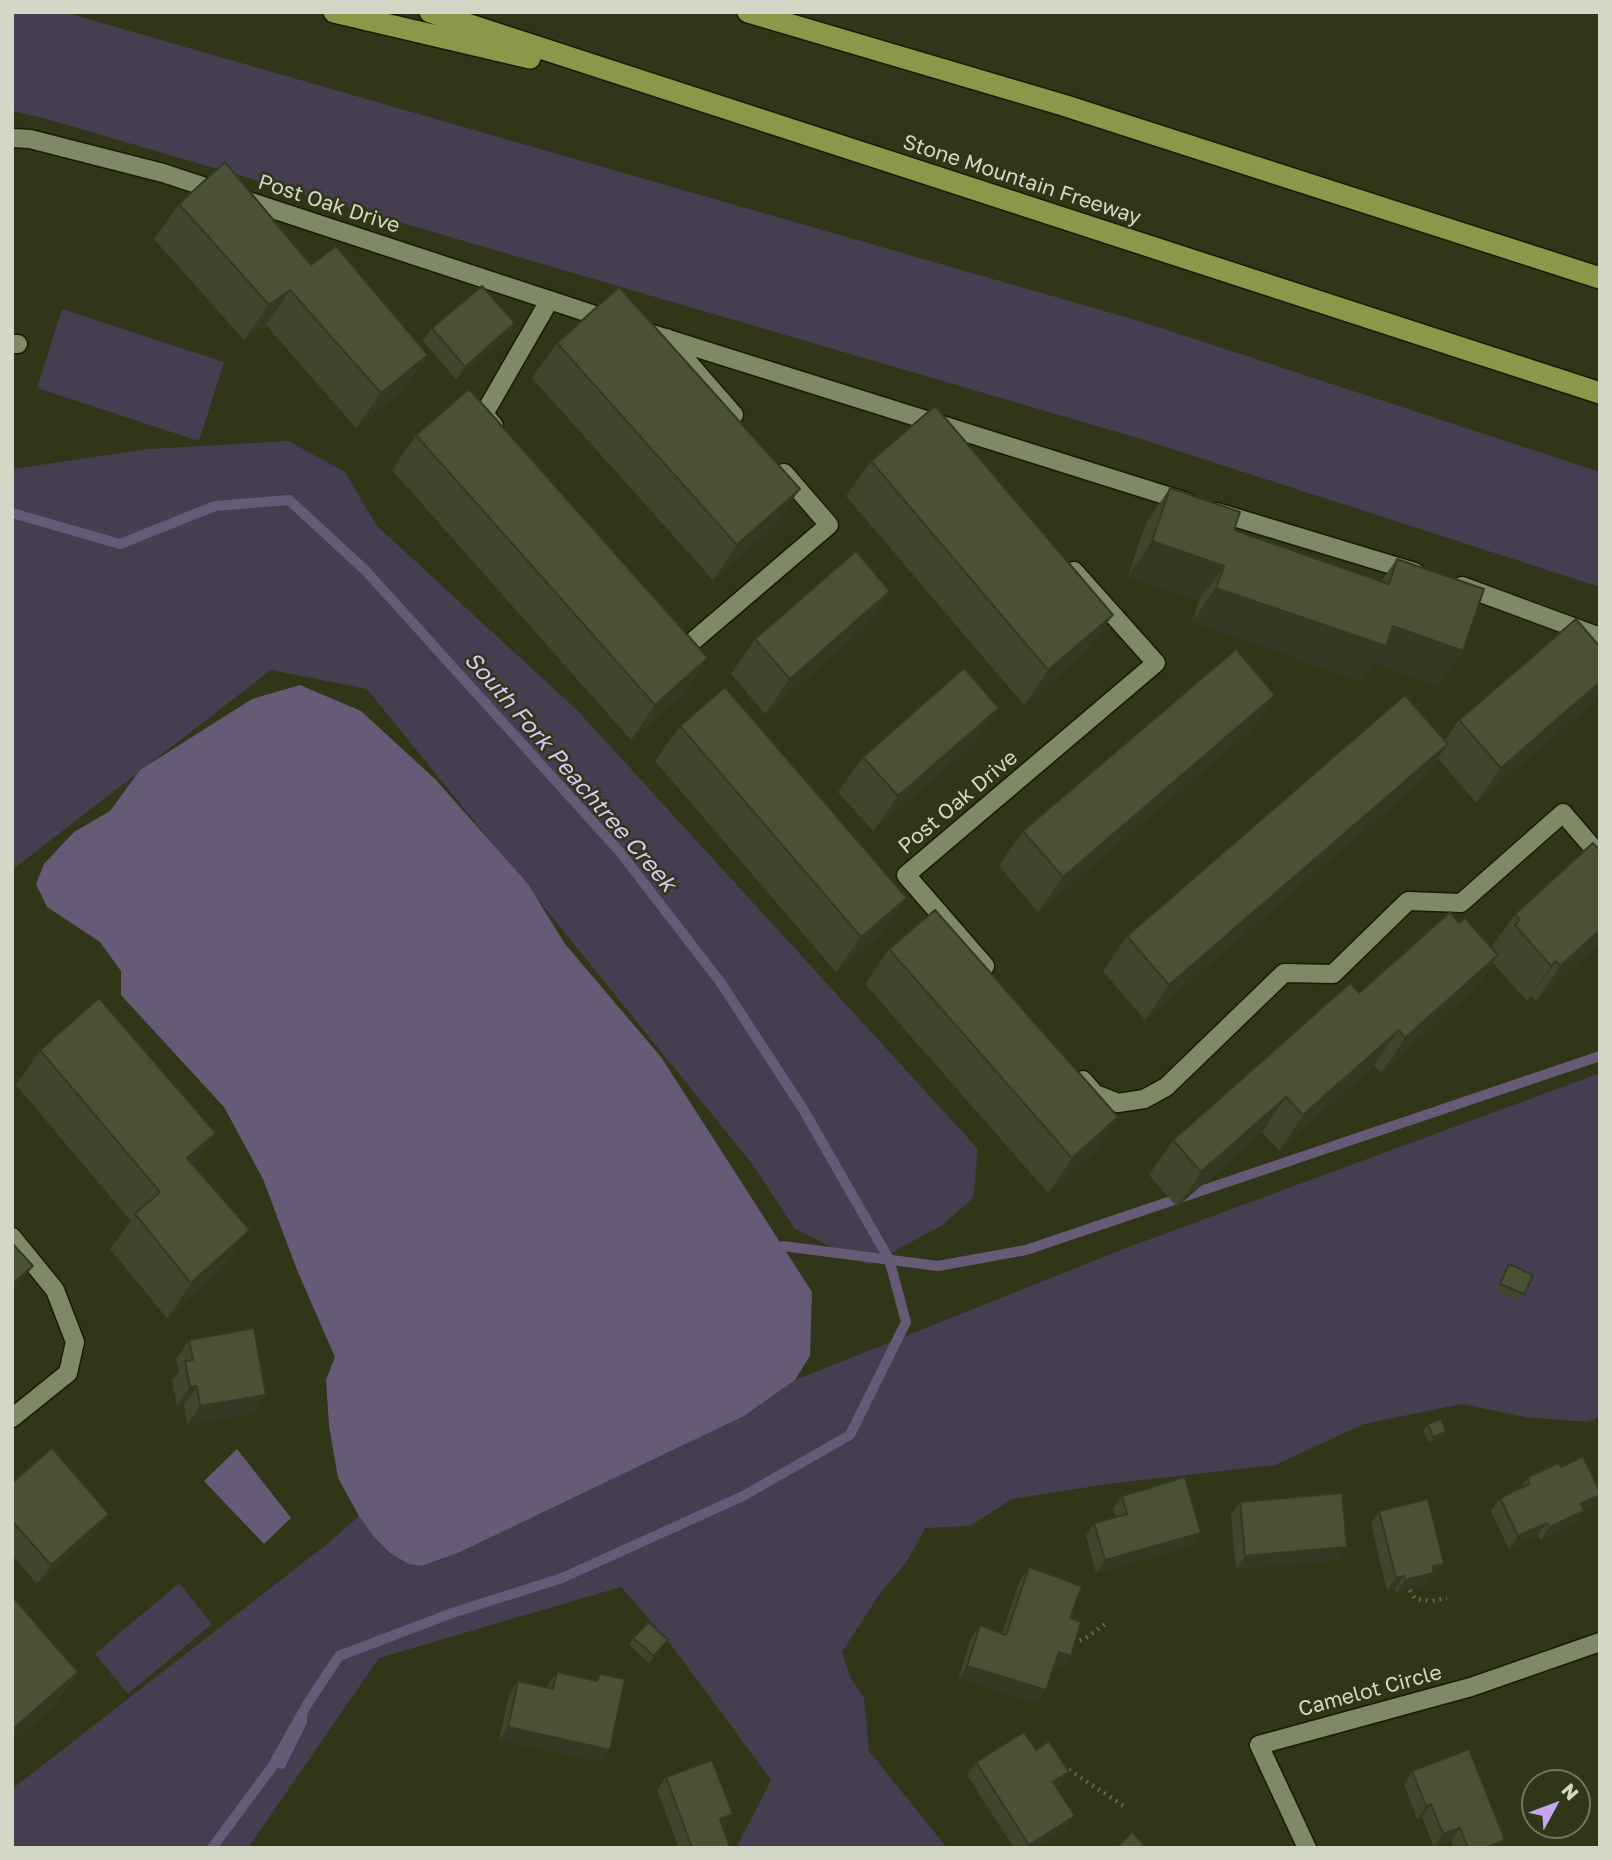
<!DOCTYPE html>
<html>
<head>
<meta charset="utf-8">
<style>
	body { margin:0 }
	#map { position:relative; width:1612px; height:1860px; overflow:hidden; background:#303617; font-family:"Golos Text",sans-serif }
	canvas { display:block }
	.frame { position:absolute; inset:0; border:14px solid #d3d8c6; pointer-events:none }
	.north { position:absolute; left:1521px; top:1769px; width:70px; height:70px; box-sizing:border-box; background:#303617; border:2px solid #71775d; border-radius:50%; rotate:49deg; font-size:19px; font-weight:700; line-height:28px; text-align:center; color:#d3d8c6 }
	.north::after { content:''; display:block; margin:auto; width:24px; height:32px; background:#c6a6f0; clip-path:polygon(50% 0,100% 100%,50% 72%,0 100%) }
</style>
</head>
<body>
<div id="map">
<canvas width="1612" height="1860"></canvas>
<div class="frame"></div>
<div class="north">N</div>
</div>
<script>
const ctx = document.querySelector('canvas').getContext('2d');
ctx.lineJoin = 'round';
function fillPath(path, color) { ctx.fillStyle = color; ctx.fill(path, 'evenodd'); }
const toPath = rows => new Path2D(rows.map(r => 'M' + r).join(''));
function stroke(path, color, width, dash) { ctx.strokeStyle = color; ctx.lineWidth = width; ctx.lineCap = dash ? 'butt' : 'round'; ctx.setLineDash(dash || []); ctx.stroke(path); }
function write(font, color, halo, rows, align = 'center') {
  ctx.font = font + ' "Golos Text",sans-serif'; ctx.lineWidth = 5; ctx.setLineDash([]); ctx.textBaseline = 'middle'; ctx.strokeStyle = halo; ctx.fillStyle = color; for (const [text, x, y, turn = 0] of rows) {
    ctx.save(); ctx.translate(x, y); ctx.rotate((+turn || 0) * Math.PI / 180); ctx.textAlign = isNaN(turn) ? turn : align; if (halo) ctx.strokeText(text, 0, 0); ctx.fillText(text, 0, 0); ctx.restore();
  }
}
fillPath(toPath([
	[12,12,67,13,1146,323,1600,472,1600,587,1141,439,43,118,12,111],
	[62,309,224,362,199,441,37,388],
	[288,441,345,472,377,526,577,710,978,1149,973,1198,941,1226,869,1265,795,1229,753,1165,367,689,271,670,12,870,12,469,149,449],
	[1600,1073,1600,1416,1588,1422,1525,1417,1462,1404,1364,1424,1275,1465,1108,1484,1012,1499,970,1526,925,1528,906,1563,881,1592,842,1652,850,1677,864,1698,869,1751,947,1848,736,1848,771,1780,672,1646,621,1587,379,1658,248,1848,12,1848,12,1789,327,1544,359,1516,390,1553,422,1566,435,1562,458,1553,744,1416,795,1380,1126,1248],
	[179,1583,212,1624,128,1694,95,1654]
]), '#463d51');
fillPath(toPath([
	[300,685,361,711,435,779,528,884,565,944,661,1057,812,1292,810,1356,795,1380,744,1416,458,1553,422,1566,409,1564,390,1553,375,1538,359,1516,338,1478,329,1425,326,1380,335,1357,297,1270,263,1179,224,1107,121,995,121,971,100,942,47,907,36,884,44,864,74,832,110,811,140,770,252,699],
	[237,1449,291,1518,264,1544,204,1481],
	[308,1703,307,1723,284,1769,272,1767]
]), '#665a76');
stroke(toPath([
	[12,513,120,544,215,506,289,500,366,571,620,852,721,983,803,1109,889,1259,906,1322,850,1435,743,1496,562,1578,452,1613,339,1656,308,1703,272,1767,212,1848],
	[783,1246,938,1266,1026,1250,1600,1056]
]), '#665a76', 10);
const minor = toPath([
	[12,138,30,139,163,173,610,320],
	[643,331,1187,502],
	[667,338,734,415],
	[12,344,18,344],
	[494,426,484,414,549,301],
	[1217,512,1415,572],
	[1462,586,1600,637],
	[677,639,685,648,829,525,784,473],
	[985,966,906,875,1156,663,1074,571],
	[1083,1080,1095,1094,1118,1103,1144,1099,1166,1087,1284,973,1333,974,1408,901,1461,903,1563,813,1600,856],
	[12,1237,55,1290,75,1342,68,1373,12,1418],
	[1307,1848,1259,1745,1471,1687,1600,1642]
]);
const highway = toPath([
	[334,12,530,58],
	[430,12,1600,393],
	[748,12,1063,105,1600,278]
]);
stroke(minor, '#181d01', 21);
stroke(highway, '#181d01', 24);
stroke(toPath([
	[1410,1590,1415,1599,1431,1601,1447,1598],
	[1073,1643,1086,1638,1105,1624],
	[1063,1766,1127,1808]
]), '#62674c', 4.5, [2, 5]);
stroke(minor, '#808967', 18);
stroke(highway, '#899949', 21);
fillPath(toPath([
	[179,204,311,265,428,355,403,390,356,428,266,325,244,340,154,239],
	[515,323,506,336,456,379,423,341,432,328],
	[557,343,776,524,713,580,532,378],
	[416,435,684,693,631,740,392,470],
	[871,461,1088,650,1024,705,846,496],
	[1170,488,1234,530,1381,581,1397,559,1463,651,1438,686,1374,663,1361,681,1192,622,1199,601,1128,576,1146,523],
	[890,591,866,626,765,714,731,674,755,639],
	[1275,695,1251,730,1038,912,999,866,1023,831],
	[1593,702,1476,803,1438,758,1423,779,1145,1020,1103,971,1127,936,1445,740,1459,720],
	[680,726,882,933,836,972,655,761],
	[974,743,873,831,838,792,863,757],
	[1515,914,1600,943,1536,1001,1531,996,1527,1001,1493,963,1473,990,1381,1073,1374,1065,1279,1150,1262,1132,1177,1207,1149,1175,1173,1140,1359,993,1459,923,1491,948],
	[889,949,1118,1117,1094,1152,1048,1193,865,984],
	[40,1050,216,1133,193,1165,226,1265,167,1318,110,1249,131,1221,16,1085],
	[1509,1264,1524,1294,1519,1301,1495,1290,1504,1270],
	[189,1340,266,1395,253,1413,187,1425,184,1405,177,1406,172,1380,179,1371,176,1359],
	[1428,1424,1442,1438,1429,1443,1423,1430],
	[1561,1467,1592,1507,1584,1511,1575,1523,1541,1540,1538,1535,1509,1549,1491,1511,1500,1498,1520,1488,1528,1477],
	[12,1483,96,1533,37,1584,12,1555],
	[1122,1496,1201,1533,1192,1546,1096,1573,1086,1536,1094,1523,1115,1517,1113,1508],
	[1240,1502,1338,1560,1236,1569,1231,1515],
	[1379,1511,1444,1564,1435,1576,1430,1577,1424,1586,1396,1593,1395,1589,1387,1591,1371,1523],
	[1029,1567,1070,1618,1071,1656,1062,1668,1054,1666,1037,1703,958,1679,971,1638,980,1625,1002,1633,1020,1580],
	[633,1638,664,1646,649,1663,629,1645],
	[557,1672,595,1681,600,1674,601,1762,499,1740,509,1694,518,1681,547,1687,548,1685],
	[1036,1750,1060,1785,1056,1787,1066,1829,1036,1848,1014,1848,967,1775,976,1762],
	[1412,1771,1500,1848,1454,1848,1451,1840,1434,1847,1422,1817,1417,1819,1404,1784],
	[666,1777,724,1827,731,1848,679,1848,657,1790]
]), '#40462d');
fillPath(toPath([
	[290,290,266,325,244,340,269,305],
	[515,323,506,336,456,379,465,367],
	[428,355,403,390,356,428,381,393],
	[800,489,776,524,713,580,737,545],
	[1152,541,1224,566,1199,601,1128,576],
	[1216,588,1393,626,1463,651,1438,686,1374,663,1361,681,1192,622],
	[890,591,866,626,765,714,790,679],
	[1113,615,1088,650,1024,705,1048,670],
	[708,658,684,693,631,740,655,705],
	[1600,682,1600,691,1593,702,1476,803,1501,768],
	[1275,695,1251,730,1038,912,1063,877],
	[999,708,974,743,873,831,898,796],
	[1448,744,1423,779,1145,1020,1169,985],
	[907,898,882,933,836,972,861,937],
	[1600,930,1600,943,1536,1001,1560,966],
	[1498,955,1473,990,1381,1073,1405,1038],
	[1556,961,1531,996,1527,1001,1551,966],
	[1399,1030,1374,1065,1279,1150,1303,1115],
	[1286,1097,1262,1132,1177,1207,1201,1172],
	[1118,1117,1094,1152,1048,1193,1072,1158],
	[216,1133,191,1168,187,1158],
	[250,1230,226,1265,167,1318,191,1283],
	[33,1266,12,1295,12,1284],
	[197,1386,184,1405,177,1406,190,1387],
	[266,1395,253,1413,187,1425,200,1406],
	[1446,1432,1442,1438,1429,1443,1433,1437],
	[1600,1495,1592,1507,1584,1511,1575,1523,1541,1540,1550,1527,1581,1504],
	[109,1514,96,1533,37,1584,51,1565],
	[1547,1523,1538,1535,1509,1549,1518,1536],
	[1201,1533,1192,1546,1096,1573,1105,1560],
	[1347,1547,1338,1560,1236,1569,1245,1556],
	[1444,1564,1435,1576,1430,1577,1424,1586,1396,1593,1405,1580,1433,1566],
	[1404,1576,1395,1589,1387,1591,1396,1578],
	[1059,1652,1071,1656,1062,1668,1050,1665],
	[967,1666,1046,1690,1037,1703,958,1679],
	[78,1672,54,1707,12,1743,12,1730,14,1728],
	[508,1727,610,1750,601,1762,499,1740],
	[1069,1772,1060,1785,1044,1795,1053,1782],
	[1431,1804,1422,1817,1417,1819,1426,1806],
	[733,1814,724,1827,711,1831,720,1819],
	[1075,1816,1066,1829,1036,1848,1027,1848,1029,1845],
	[1460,1828,1451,1840,1434,1847,1443,1834],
	[1505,1840,1500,1848,1485,1848]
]), '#343924');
const building = toPath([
	[225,162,311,265,336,246,428,355,381,393,290,290,269,305,179,204,225,162],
	[482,286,515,323,465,367,432,328,482,286],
	[619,287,800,489,737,545,557,343,619,287],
	[469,389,708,658,655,705,416,435,469,389],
	[935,406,1113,615,1048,670,871,461,935,406],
	[1170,488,1240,512,1234,530,1389,584,1397,559,1484,589,1463,651,1393,626,1386,646,1216,588,1224,566,1152,541,1170,488],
	[856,551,890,591,790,679,755,639,856,551],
	[1576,619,1600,647,1600,682,1501,768,1459,720,1576,619],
	[1236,649,1275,695,1063,877,1023,831,1236,649],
	[964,668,999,708,898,796,863,757,964,668],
	[725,687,907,898,861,937,680,726,725,687],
	[1405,695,1448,744,1169,985,1127,936,1405,695],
	[1593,843,1598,848,1600,847,1600,930,1560,966,1556,961,1551,966,1515,925,1520,920,1515,914,1593,843],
	[935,910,1118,1117,1072,1158,889,949,935,910],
	[1450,912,1459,923,1465,918,1498,955,1405,1038,1399,1030,1303,1115,1286,1097,1201,1172,1173,1140,1350,983,1359,993,1450,912],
	[99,998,216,1133,187,1158,250,1230,191,1283,135,1214,160,1192,40,1050,99,998],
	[12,1243,33,1266,12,1284,12,1243],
	[1509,1264,1533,1275,1524,1294,1500,1284,1509,1264],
	[254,1328,266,1395,200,1406,197,1386,190,1387,185,1361,193,1360,189,1340,254,1328],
	[1441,1419,1446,1432,1433,1437,1428,1424,1441,1419],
	[52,1448,109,1514,51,1565,12,1521,12,1483,52,1448],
	[1583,1456,1600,1492,1600,1495,1581,1504,1584,1511,1550,1527,1547,1523,1518,1536,1500,1498,1529,1484,1528,1477,1558,1463,1561,1467,1583,1456],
	[1185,1477,1201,1533,1105,1560,1094,1523,1127,1514,1122,1496,1185,1477],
	[1342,1493,1347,1547,1245,1556,1240,1502,1342,1493],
	[1428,1499,1444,1564,1433,1566,1433,1573,1405,1580,1404,1576,1396,1578,1379,1511,1428,1499],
	[1029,1567,1082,1586,1070,1618,1081,1622,1071,1656,1059,1652,1046,1690,967,1666,980,1625,1006,1635,1029,1567],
	[12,1596,78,1672,14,1728,12,1726,12,1596],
	[649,1622,668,1640,654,1656,633,1638,649,1622],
	[557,1672,597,1681,600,1674,625,1679,610,1750,508,1727,518,1681,553,1689,557,1672],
	[1024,1732,1036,1750,1049,1741,1069,1772,1053,1782,1075,1816,1029,1845,976,1762,1024,1732],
	[1469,1749,1505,1840,1485,1848,1468,1848,1460,1828,1443,1834,1431,1804,1426,1806,1412,1771,1469,1749],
	[712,1760,733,1814,720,1819,730,1848,692,1848,666,1777,712,1760],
	[1132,1832,1147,1848,1116,1848,1132,1832]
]);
fillPath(building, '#4b5134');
stroke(building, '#343924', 2);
write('21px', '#d3d8c6', '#303617', [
	["Stone Mountain Freeway",1022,180,18],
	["Post Oak Drive",329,204,18],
	["Post Oak Drive",958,802,-40],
	["Camelot Circle",1370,1691,-15]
]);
write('italic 23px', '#dac4f9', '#303617', [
	["South Fork Peachtree Creek",570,772,49]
]);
</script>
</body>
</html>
